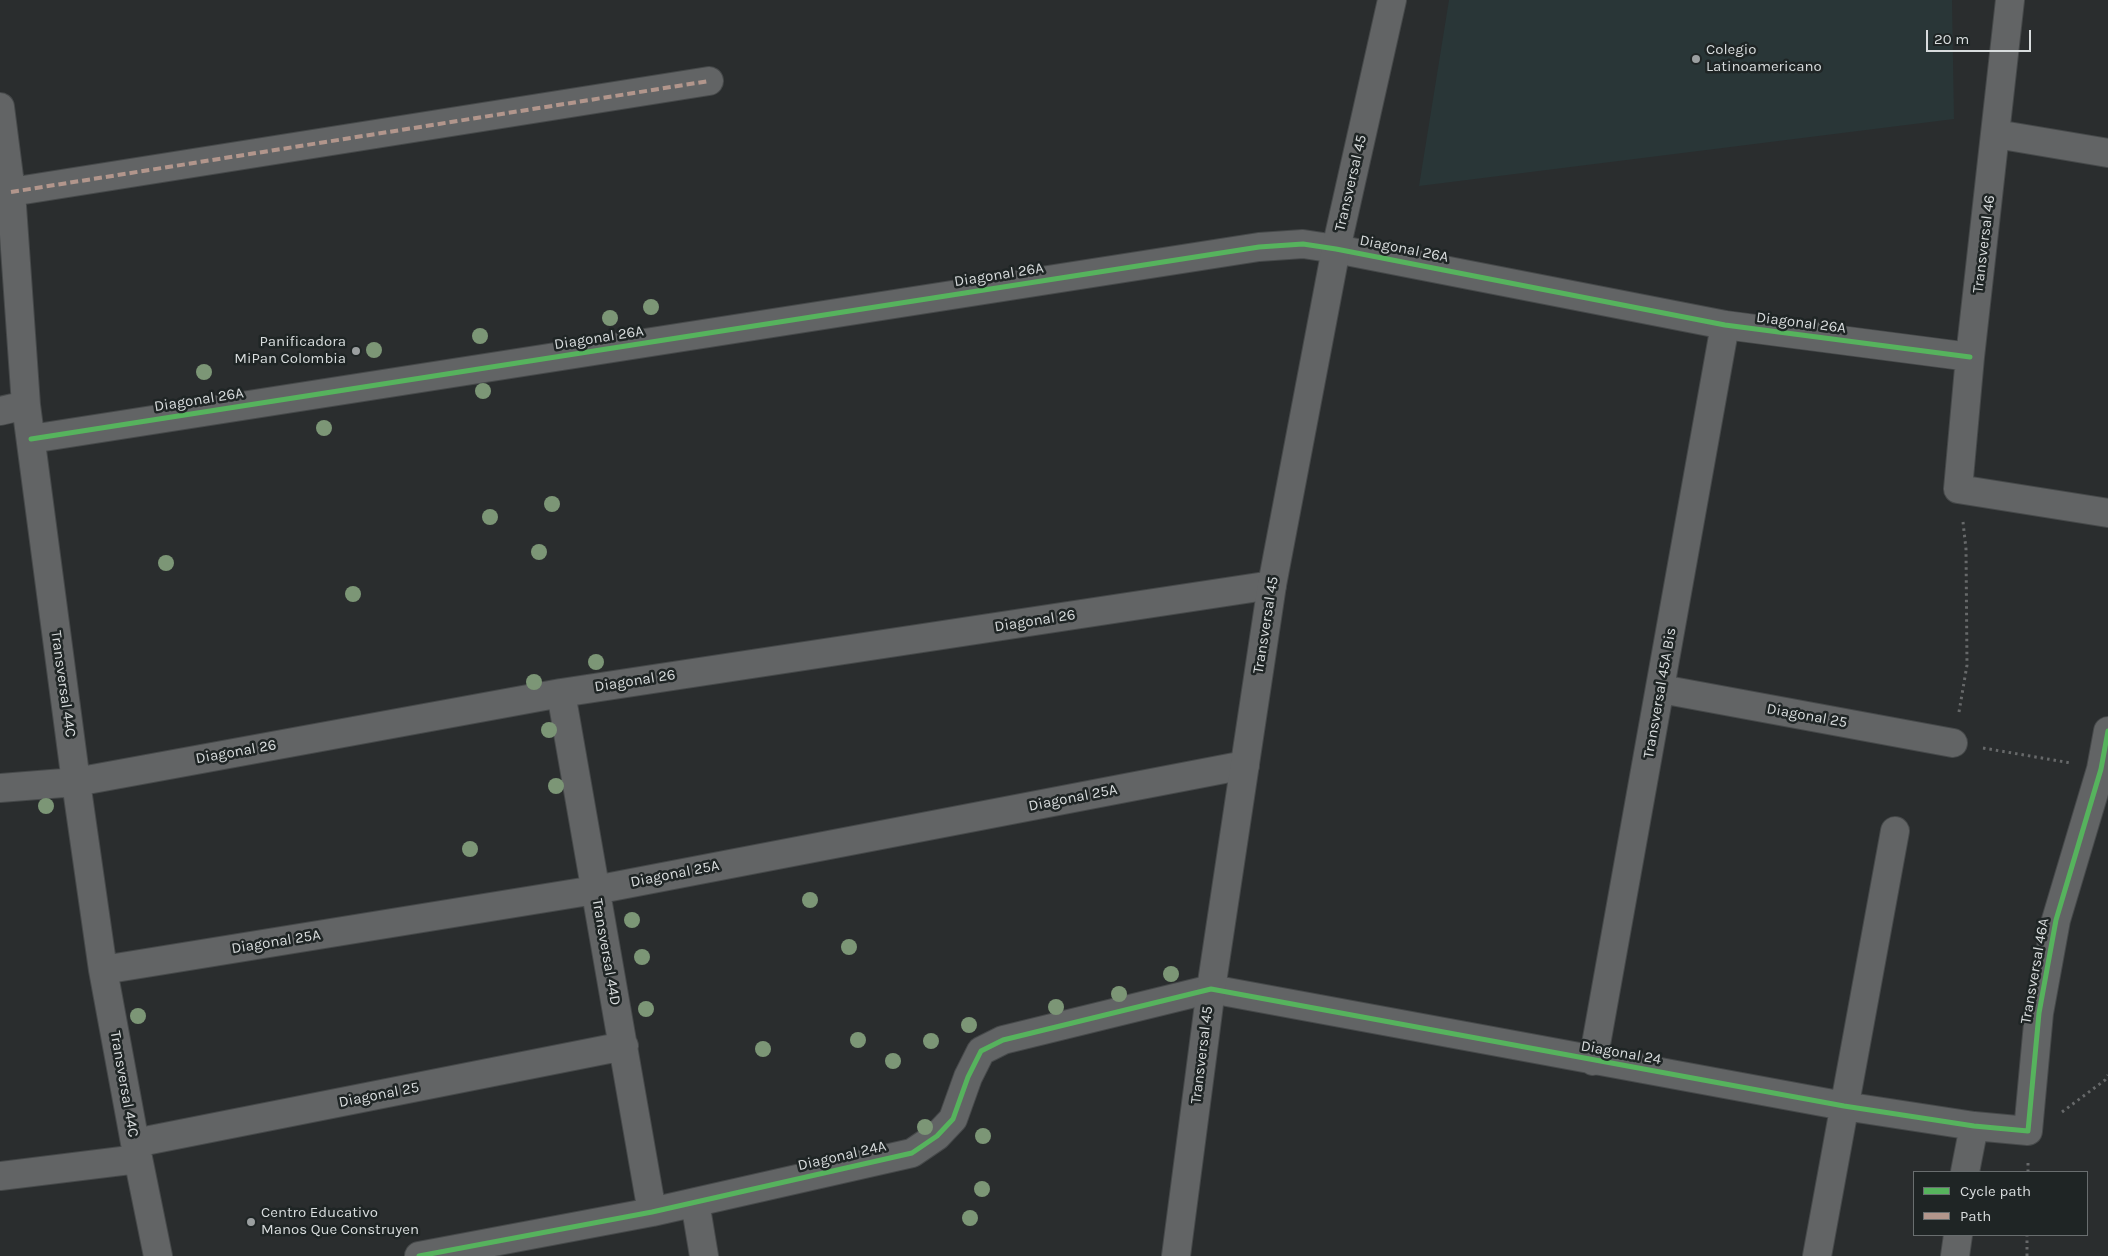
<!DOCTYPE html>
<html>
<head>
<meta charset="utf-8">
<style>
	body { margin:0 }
	#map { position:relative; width:2108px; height:1256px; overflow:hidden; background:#2a2d2e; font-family:Karla,sans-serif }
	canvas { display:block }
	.legend { position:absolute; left:1913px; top:1171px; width:175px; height:65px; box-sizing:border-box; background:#1f2525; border:1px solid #696e6f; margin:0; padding:6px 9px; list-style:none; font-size:15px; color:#d8dcdd }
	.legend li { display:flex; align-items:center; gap:10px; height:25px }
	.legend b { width:25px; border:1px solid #696e6f }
	.scale { position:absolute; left:1926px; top:30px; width:105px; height:22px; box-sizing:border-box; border:2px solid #d8dcdd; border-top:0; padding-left:6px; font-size:15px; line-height:18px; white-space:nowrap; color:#d8dcdd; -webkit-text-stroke:4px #1f2525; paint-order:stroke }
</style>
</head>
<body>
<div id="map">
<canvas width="2108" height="1256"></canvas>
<ul class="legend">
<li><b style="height:6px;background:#56b35d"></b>Cycle path</li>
<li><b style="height:6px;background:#b2968c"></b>Path</li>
</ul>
<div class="scale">20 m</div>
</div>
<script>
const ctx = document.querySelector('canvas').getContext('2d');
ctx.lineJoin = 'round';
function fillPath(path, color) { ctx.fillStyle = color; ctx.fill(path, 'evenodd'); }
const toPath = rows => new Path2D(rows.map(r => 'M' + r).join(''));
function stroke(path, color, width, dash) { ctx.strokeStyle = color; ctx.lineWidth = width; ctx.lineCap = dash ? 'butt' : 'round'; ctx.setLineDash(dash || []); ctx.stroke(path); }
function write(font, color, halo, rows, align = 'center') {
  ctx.font = font + ' Karla,sans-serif'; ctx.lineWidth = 5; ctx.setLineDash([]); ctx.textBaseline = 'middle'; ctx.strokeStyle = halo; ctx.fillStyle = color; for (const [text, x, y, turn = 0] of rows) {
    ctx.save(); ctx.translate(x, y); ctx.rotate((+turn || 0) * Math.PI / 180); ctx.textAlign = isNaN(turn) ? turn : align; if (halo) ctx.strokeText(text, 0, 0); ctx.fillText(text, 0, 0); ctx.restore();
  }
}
fillPath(toPath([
	[1449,0,1952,0,1954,119,1419,186]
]), '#293637');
const minor = toPath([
	[2010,0,1970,357,1958,489,2108,513],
	[0,107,11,192,26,405,76,782,103,970,135,1143,158,1256],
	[1996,134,2108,153],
	[11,192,709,81],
	[0,411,26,405],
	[31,439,1259,247,1303,244,1336,249,1725,325,1970,357],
	[1661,689,1953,743],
	[561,693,652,1212],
	[0,788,76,782,561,693,1272,585],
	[103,970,595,890,1245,765],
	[1593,1061,1725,325],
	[135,1143,624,1046],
	[1965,1172,1974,1126],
	[0,1176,138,1159],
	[695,1202,704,1256],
	[419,1256,652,1212,912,1153,937,1136,953,1119,968,1077,981,1051,1003,1040,1211,989,1844,1106,1974,1126,2028,1131,2039,1013,2056,920,2101,769,2108,731],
	[1817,1256,1895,831],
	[1955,1256,1958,1235]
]);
const tertiary = toPath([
	[1176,1256,1211,989,1272,585,1336,249,1392,0]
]);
stroke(minor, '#46494a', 30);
stroke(tertiary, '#46494a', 30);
stroke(toPath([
	[1959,712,1967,665,1966,549,1963,522],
	[1983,748,2071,763],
	[2062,1112,2105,1080,2108,1075],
	[2028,1172,2028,1163],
	[2027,1256,2027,1235]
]), '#67696a', 3, [2.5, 4]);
stroke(minor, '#626465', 28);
stroke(tertiary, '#626465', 28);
stroke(toPath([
	[11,192,709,81]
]), '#b2968c', 4, [8, 4]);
stroke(toPath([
	[31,439,1259,247,1303,244,1336,249,1725,325,1970,357],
	[419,1256,652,1212,912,1153,937,1136,953,1119,968,1077,981,1051,1003,1040,1211,989,1844,1106,1974,1126,2028,1131,2039,1013,2056,920,2101,769,2108,731]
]), '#56b35d', 5);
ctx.fillStyle = '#7c9676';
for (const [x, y] of [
	[651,307],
	[610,318],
	[480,336],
	[374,350],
	[204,372],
	[483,391],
	[324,428],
	[552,504],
	[490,517],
	[539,552],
	[166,563],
	[353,594],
	[596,662],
	[534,682],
	[549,730],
	[556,786],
	[46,806],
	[470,849],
	[810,900],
	[632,920],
	[849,947],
	[642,957],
	[1171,974],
	[1119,994],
	[1056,1007],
	[646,1009],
	[138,1016],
	[969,1025],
	[858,1040],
	[931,1041],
	[763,1049],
	[893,1061],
	[925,1127],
	[983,1136],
	[982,1189],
	[970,1218]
]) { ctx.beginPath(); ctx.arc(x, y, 8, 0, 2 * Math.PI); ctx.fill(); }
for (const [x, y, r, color] of [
	[1696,59,5,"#9b9fa0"],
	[356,351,5,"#9b9fa0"],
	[251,1222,5,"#9b9fa0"]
]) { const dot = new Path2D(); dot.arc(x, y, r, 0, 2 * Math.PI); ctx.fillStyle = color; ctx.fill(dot); stroke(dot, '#1f2525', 2); }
write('15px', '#d8dcdd', '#1f2525', [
	["Colegio",1706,50],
	["Latinoamericano",1706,67],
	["Panificadora",346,342,"right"],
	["MiPan Colombia",346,359,"right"],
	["Centro Educativo",261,1213],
	["Manos Que Construyen",261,1230]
], 'left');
write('15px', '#d8dcdd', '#1f2525', [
	["Transversal 45",1351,183,-77],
	["Transversal 46",1984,244,-83],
	["Diagonal 26A",1404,249,11],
	["Diagonal 26A",999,275,-9],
	["Diagonal 26A",1801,323,7],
	["Diagonal 26A",599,338,-9],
	["Diagonal 26A",199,400,-9],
	["Diagonal 26",1035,621,-9],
	["Transversal 45",1266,625,-81],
	["Diagonal 26",635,681,-9],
	["Transversal 44C",63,684,82],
	["Transversal 45A Bis",1660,693,-80],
	["Diagonal 25",1807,716,10],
	["Diagonal 26",236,752,-10],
	["Diagonal 25A",1073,798,-11],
	["Diagonal 25A",675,874,-11],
	["Diagonal 25A",276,942,-9],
	["Transversal 44D",606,952,80],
	["Transversal 46A",2035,971,-80],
	["Diagonal 24",1621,1053,10],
	["Transversal 45",1202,1055,-83],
	["Transversal 44C",124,1084,80],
	["Diagonal 25",379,1095,-11],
	["Diagonal 24A",842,1156,-13]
]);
</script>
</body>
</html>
